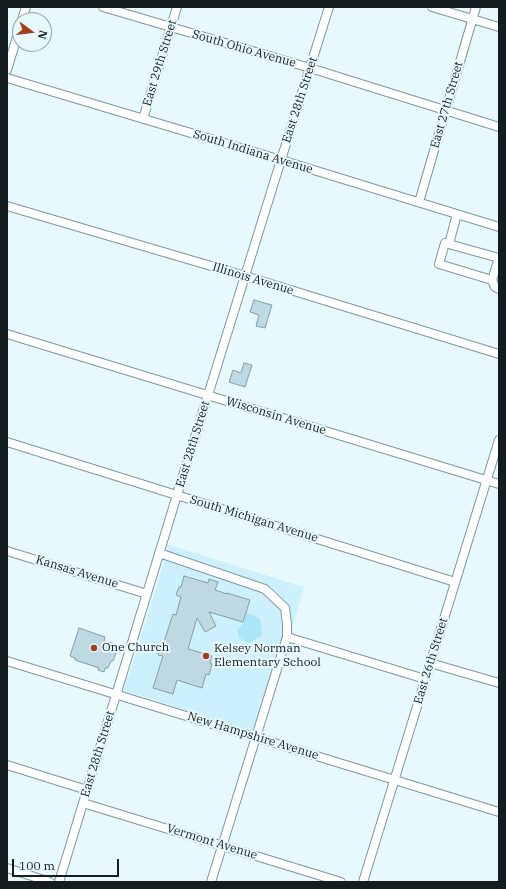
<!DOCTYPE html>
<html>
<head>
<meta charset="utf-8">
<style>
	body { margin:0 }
	#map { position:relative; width:506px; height:889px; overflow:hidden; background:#e8f9fe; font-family:"IBM Plex Serif",serif }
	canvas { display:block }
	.frame { position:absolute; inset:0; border:8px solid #141e21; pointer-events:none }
	.north { position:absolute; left:12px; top:12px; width:40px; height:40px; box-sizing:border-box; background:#e8f9fe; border:1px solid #93a1a6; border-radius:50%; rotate:105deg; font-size:11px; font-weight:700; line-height:16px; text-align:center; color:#141e21 }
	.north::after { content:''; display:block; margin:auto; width:14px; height:18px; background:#a33d16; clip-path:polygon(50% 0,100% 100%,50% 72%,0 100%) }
	.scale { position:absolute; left:12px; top:859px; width:107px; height:18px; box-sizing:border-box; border:2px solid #141e21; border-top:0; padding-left:5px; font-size:12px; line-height:14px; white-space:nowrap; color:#141e21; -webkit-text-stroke:3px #e8f9fe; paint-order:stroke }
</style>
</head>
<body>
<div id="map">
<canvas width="506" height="889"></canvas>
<div class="frame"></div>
<div class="north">N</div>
<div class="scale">100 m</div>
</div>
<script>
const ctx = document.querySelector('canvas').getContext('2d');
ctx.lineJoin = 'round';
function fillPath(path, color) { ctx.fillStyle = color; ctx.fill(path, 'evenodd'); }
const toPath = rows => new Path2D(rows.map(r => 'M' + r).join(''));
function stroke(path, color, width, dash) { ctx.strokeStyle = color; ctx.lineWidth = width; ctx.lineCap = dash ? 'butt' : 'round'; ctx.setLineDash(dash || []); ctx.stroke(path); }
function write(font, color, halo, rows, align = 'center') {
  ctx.font = font + ' "IBM Plex Serif",serif'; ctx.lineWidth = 4; ctx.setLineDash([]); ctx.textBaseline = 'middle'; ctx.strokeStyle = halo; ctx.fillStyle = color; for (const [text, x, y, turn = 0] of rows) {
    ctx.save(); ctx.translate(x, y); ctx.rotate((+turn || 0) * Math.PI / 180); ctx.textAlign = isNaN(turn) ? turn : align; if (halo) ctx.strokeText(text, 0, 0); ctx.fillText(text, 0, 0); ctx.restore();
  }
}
fillPath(toPath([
	[166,544,304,587,291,632,284,635,283,637,253,730,250,730,125,691,122,689,122,687,125,679,129,675,168,549]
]), '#ccf1fd');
fillPath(toPath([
	[246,612,260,619,262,635,249,643,239,638,237,630,242,626]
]), '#abe5f7');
const building = toPath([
	[254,300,272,305,265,328,256,326,259,315,250,312,254,300],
	[244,363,252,365,245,387,229,382,233,370,241,373,244,363],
	[184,576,208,583,209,579,218,582,215,590,227,594,227,593,250,600,243,622,209,612,216,626,205,632,197,618,188,649,212,656,210,663,212,664,209,675,206,674,202,688,177,680,173,694,153,688,163,656,158,655,160,648,162,648,173,614,176,615,181,597,176,595,179,587,181,587,184,576],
	[79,628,105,637,104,641,116,644,113,652,116,653,113,661,111,661,108,668,105,668,104,672,98,670,99,668,75,660,75,658,70,656,79,628]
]);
fillPath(building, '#bed9e1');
stroke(building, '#849ea6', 1);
const minor = toPath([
	[103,7,310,68,499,127],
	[432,7,499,27],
	[22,20,26,7],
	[7,70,20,27],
	[7,78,281,160,499,227],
	[143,119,177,7],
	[419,202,476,7],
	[7,206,245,276,499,354],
	[449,244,457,214],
	[492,280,439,264,445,243,499,258,492,280,495,287,499,289],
	[7,334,499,484],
	[7,442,455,582],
	[7,551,147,594],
	[159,553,265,589,285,608,287,624,287,637,211,882],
	[287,637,425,679],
	[7,661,499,812],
	[430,663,499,683],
	[7,765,87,790],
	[83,803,341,882],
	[7,868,50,882],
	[59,882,177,495,281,160,329,7],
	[363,882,499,440]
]);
stroke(minor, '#7d979f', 10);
stroke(minor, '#fff', 8);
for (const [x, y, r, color] of [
	[94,648,4,"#a33d16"],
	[206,656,4,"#a33d16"]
]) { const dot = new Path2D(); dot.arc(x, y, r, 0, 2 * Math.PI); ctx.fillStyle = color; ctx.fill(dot); stroke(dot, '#e8f9fe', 1.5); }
write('12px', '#141e21', '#e8f9fe', [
	["South Ohio Avenue",244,49,16],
	["East 29th Street",160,63,-73],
	["East 28th Street",300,100,-72],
	["East 27th Street",447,105,-74],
	["South Indiana Avenue",253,152,17],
	["Illinois Avenue",253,279,17],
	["Wisconsin Avenue",276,416,17],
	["East 28th Street",193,444,-73],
	["South Michigan Avenue",254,519,17],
	["Kansas Avenue",77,572,17],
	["East 26th Street",431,661,-73],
	["New Hampshire Avenue",253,736,17],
	["East 28th Street",98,754,-73],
	["Vermont Avenue",212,842,17]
]);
write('12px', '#141e21', '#e8f9fe', [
	["One Church",102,648],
	["Kelsey Norman",214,649],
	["Elementary School",214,663]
], 'left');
</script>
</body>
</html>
